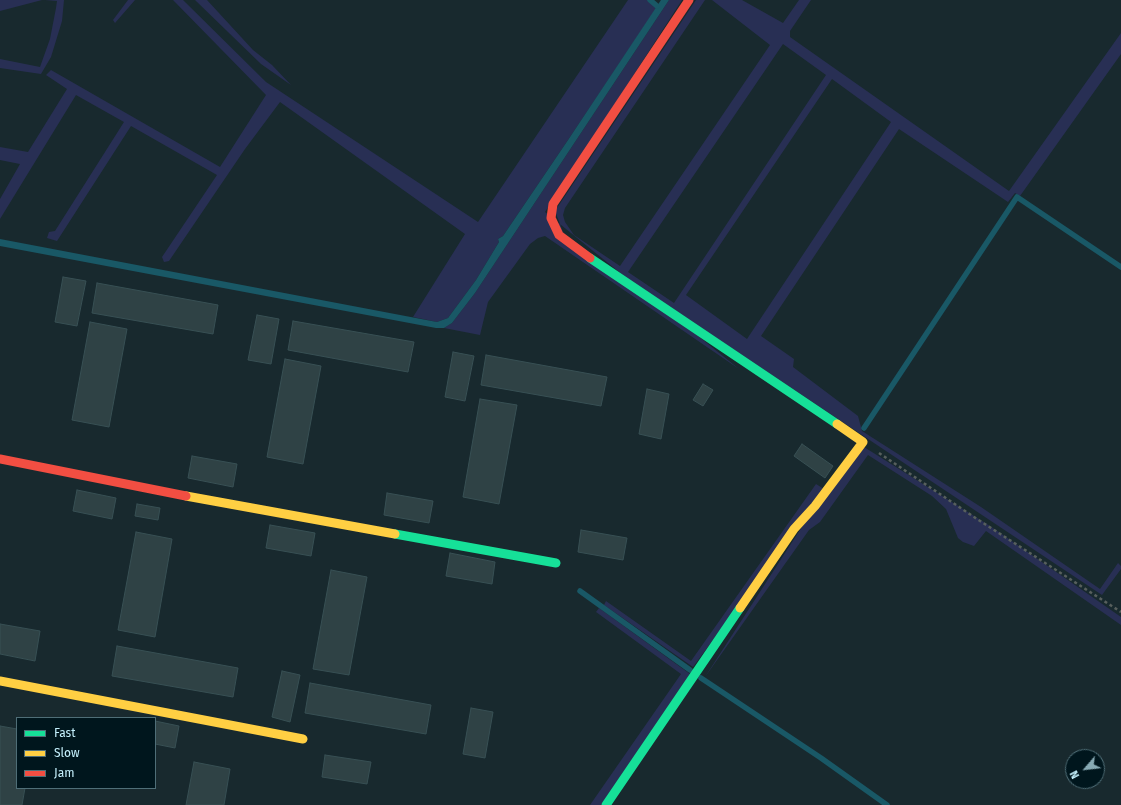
<!DOCTYPE html>
<html>
<head>
<meta charset="utf-8">
<style>
	body { margin:0 }
	#map { position:relative; width:1121px; height:805px; overflow:hidden; background:#18292e; font-family:"Fira Sans",sans-serif }
	canvas { display:block }
	.legend { position:absolute; left:16px; top:717px; width:140px; height:72px; box-sizing:border-box; background:#00161d; border:1px solid #4f6e77; margin:0; padding:5px 7px; list-style:none; font-size:12px; color:#c5f1fd }
	.legend li { display:flex; align-items:center; gap:8px; height:20px }
	.legend b { width:20px; border:1px solid #4f6e77 }
	.north { position:absolute; left:1065px; top:749px; width:40px; height:40px; box-sizing:border-box; background:#00161d; border:1px solid #4f6e77; border-radius:50%; rotate:242deg; font-size:11px; font-weight:700; line-height:16px; text-align:center; color:#c5f1fd }
	.north::after { content:''; display:block; margin:auto; width:14px; height:18px; background:#88abb5; clip-path:polygon(50% 0,100% 100%,50% 72%,0 100%) }
</style>
</head>
<body>
<div id="map">
<canvas width="1121" height="805"></canvas>
<ul class="legend">
<li><b style="height:5px;background:#16e098"></b>Fast</li>
<li><b style="height:5px;background:#ffcf43"></b>Slow</li>
<li><b style="height:5px;background:#f24e42"></b>Jam</li>
</ul>
<div class="north">N</div>
</div>
<script>
const ctx = document.querySelector('canvas').getContext('2d');
ctx.lineJoin = 'round';
function fillPath(path, color) { ctx.fillStyle = color; ctx.fill(path, 'evenodd'); }
const toPath = rows => new Path2D(rows.map(r => 'M' + r).join(''));
function stroke(path, color, width, dash) { ctx.strokeStyle = color; ctx.lineWidth = width; ctx.lineCap = dash ? 'butt' : 'round'; ctx.setLineDash(dash || []); ctx.stroke(path); }
fillPath(toPath([
	[0,0,42,0,0,11],
	[45,0,64,0,62,21,51,57,41,74,0,68,0,59,40,67,50,39,56,8,57,1],
	[128,0,135,0,115,23,113,20],
	[173,0,183,0,266,82,478,222,628,0,648,0,657,7,568,140,503,236,498,239,499,242,476,280,448,318,437,322,413,317,465,234,280,102,245,149,169,261,164,262,162,257,217,175,131,126,57,241,47,238,49,232,55,231,124,122,76,95,0,219,0,199,20,164,0,160,0,147,28,152,67,89,46,75,51,70,220,167,266,95],
	[195,0,207,0,253,50,272,65,291,85,261,64],
	[669,0,682,0,545,212,739,369,545,236,538,238,530,244,488,302,480,335,444,328,452,323,475,293],
	[696,0,705,0,565,208,563,215,565,222,574,235,620,266,770,45,712,0,742,0,783,23,799,0,811,0,790,31,790,37,1009,191,1121,33,1121,54,1020,196,1015,193,1008,202,899,129,761,336,794,359,793,367,858,416,862,431,981,507,1100,589,1118,563,1121,566,1121,569,1102,595,565,237,555,211],
	[783,44,826,75,674,303,628,272],
	[832,79,891,122,747,339,686,295],
	[864,447,990,526,1121,617,1121,625,986,531,974,546,963,542,958,538,946,509,932,496,868,455,820,522,809,530,705,677,807,519],
	[816,484,824,489,693,667,604,605,606,601,691,661],
	[599,608,690,674,601,805,590,805,681,674,596,612]
]), '#282f54');
fillPath(toPath([
	[661,0,669,0,475,293,452,323,444,328,436,328,0,246,0,239,437,322,448,318,476,280,499,242,498,239,503,236,568,140]
]), '#195866');
stroke(toPath([
	[650,0,657,6],
	[864,428,1017,197,1121,267],
	[580,591,690,670],
	[701,678,821,758,887,805]
]), '#195866', 5.5);
const building = toPath([
	[63,277,86,281,77,326,55,322,63,277],
	[97,283,218,305,213,334,92,313,97,283],
	[257,315,279,319,271,364,248,360,257,315],
	[293,321,414,342,408,372,288,350,293,321],
	[90,322,127,329,109,427,72,420,90,322],
	[453,352,474,356,465,401,445,397,453,352],
	[486,355,607,377,601,406,481,385,486,355],
	[285,359,321,366,303,464,267,457,285,359],
	[703,384,713,390,703,406,693,400,703,384],
	[647,389,669,394,661,439,639,434,647,389],
	[480,399,517,405,499,504,463,497,480,399],
	[802,444,833,466,825,478,794,456,802,444],
	[192,456,237,464,233,487,188,478,192,456],
	[77,490,116,498,112,519,73,511,77,490],
	[387,493,433,501,429,523,384,515,387,493],
	[137,504,160,508,158,520,135,516,137,504],
	[270,525,315,533,311,556,266,548,270,525],
	[581,530,627,538,623,560,578,552,581,530],
	[136,532,172,539,155,637,118,630,136,532],
	[450,553,495,562,492,584,446,576,450,553],
	[331,570,367,577,349,675,313,669,331,570],
	[0,624,40,631,35,661,0,654,0,624],
	[117,646,238,668,233,697,112,676,117,646],
	[282,671,300,675,290,722,272,717,282,671],
	[310,683,431,705,426,734,305,713,310,683],
	[471,708,493,712,485,758,463,754,471,708],
	[155,721,179,726,175,748,155,744,155,721],
	[0,726,17,729,17,788,25,788,22,805,0,805,0,726],
	[325,755,371,762,367,784,322,777,325,755],
	[194,762,230,769,224,805,186,805,194,762]
]);
fillPath(building, '#2f4245');
stroke(building, '#385054', 1);
stroke(toPath([
	[879,453,974,517,1121,612]
]), '#575f5d', 2.5, [3, 3]);
stroke(toPath([
	[590,258,837,424],
	[395,534,556,563],
	[606,805,740,608]
]), '#16e098', 9);
stroke(toPath([
	[186,496,395,534],
	[740,608,794,529,815,506,863,442,837,424],
	[0,681,303,739]
]), '#ffcf43', 9);
stroke(toPath([
	[590,258,559,235,551,218,553,204,689,0],
	[0,459,186,496]
]), '#f24e42', 9);
</script>
</body>
</html>
